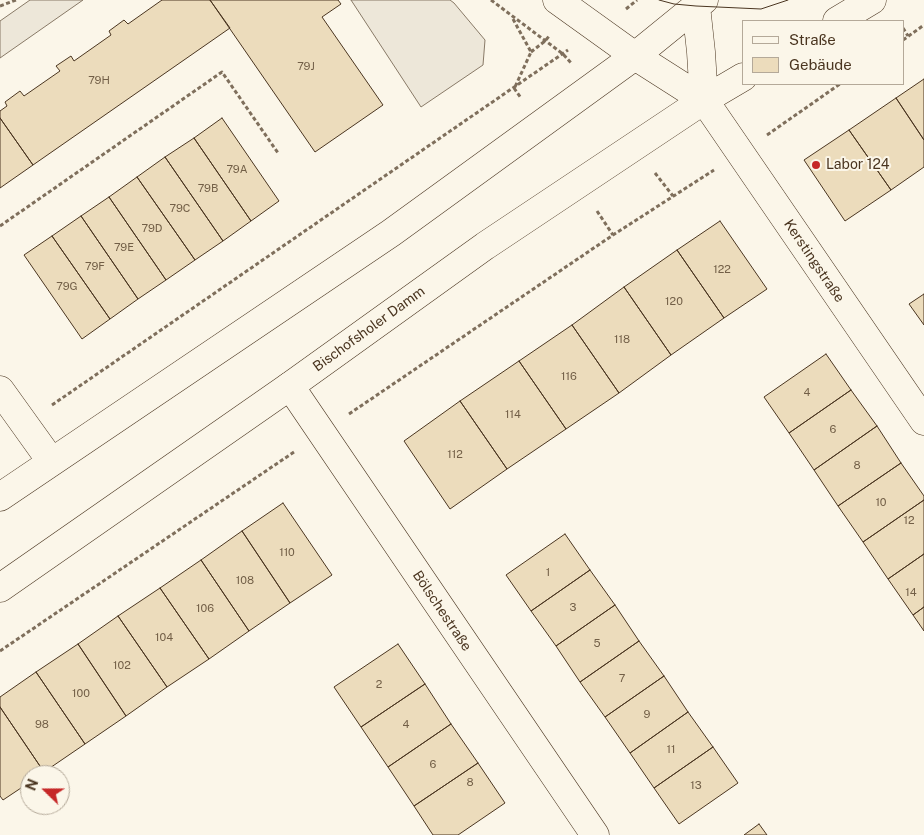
<!DOCTYPE html>
<html>
<head>
<meta charset="utf-8">
<style>
	body { margin:0 }
	#map { position:relative; width:924px; height:835px; overflow:hidden; background:#fbf6e9; font-family:"Public Sans",sans-serif }
	canvas { display:block }
	.legend { position:absolute; left:742px; top:20px; width:162px; height:65px; box-sizing:border-box; background:#fbf6e9; border:1px solid #b4a999; margin:0; padding:6px 9px; list-style:none; font-size:15px; color:#4a3520 }
	.legend li { display:flex; align-items:center; gap:10px; height:25px }
	.legend b { width:25px; border:1px solid #b4a999 }
	.north { position:absolute; left:20px; top:765px; width:50px; height:50px; box-sizing:border-box; background:#fbf6e9; border:1px solid #b4a999; border-radius:50%; rotate:292deg; font-size:14px; font-weight:700; line-height:20px; text-align:center; color:#4a3520 }
	.north::after { content:''; display:block; margin:auto; width:18px; height:22px; background:#c62828; clip-path:polygon(50% 0,100% 100%,50% 72%,0 100%) }
</style>
</head>
<body>
<div id="map">
<canvas width="924" height="835"></canvas>
<ul class="legend">
<li><b style="height:6px;background:#fbf6e9"></b>Straße</li>
<li><b style="height:14px;background:#ecdcbc"></b>Gebäude</li>
</ul>
<div class="north">N</div>
</div>
<script>
const ctx = document.querySelector('canvas').getContext('2d');
ctx.lineJoin = 'round';
function fillPath(path, color) { ctx.fillStyle = color; ctx.fill(path, 'evenodd'); }
const toPath = rows => new Path2D(rows.map(r => 'M' + r).join(''));
function stroke(path, color, width, dash) { ctx.strokeStyle = color; ctx.lineWidth = width; ctx.lineCap = dash ? 'butt' : 'round'; ctx.setLineDash(dash || []); ctx.stroke(path); }
function write(font, color, halo, rows, align = 'center') {
  ctx.font = font + ' "Public Sans",sans-serif'; ctx.lineWidth = 4; ctx.setLineDash([]); ctx.textBaseline = 'middle'; ctx.strokeStyle = halo; ctx.fillStyle = color; for (const [text, x, y, turn = 0] of rows) {
    ctx.save(); ctx.translate(x, y); ctx.rotate((+turn || 0) * Math.PI / 180); ctx.textAlign = isNaN(turn) ? turn : align; if (halo) ctx.strokeText(text, 0, 0); ctx.fillText(text, 0, 0); ctx.restore();
  }
}
const parking = toPath([
	[30,0,83,0,0,58,0,21,30,0],
	[351,0,450,0,454,3,485,40,483,65,421,107,351,0]
]);
fillPath(parking, '#ede7d9');
stroke(parking, '#887966', 1);
const building = toPath([
	[162,0,210,0,230,28,33,165,0,118,0,111,7,106,5,102,20,91,24,96,60,71,56,66,71,56,74,61,111,35,109,31,124,20,128,24,162,0],
	[210,0,338,0,341,4,322,17,383,105,315,152,210,0],
	[924,79,924,140,896,98,924,79],
	[896,98,924,140,924,167,891,190,849,130,896,98],
	[0,118,33,165,0,188,0,118],
	[222,118,279,201,251,221,194,138,222,118],
	[849,130,891,190,845,221,804,160,849,130],
	[194,138,251,221,223,241,165,157,194,138],
	[165,157,223,241,195,260,137,177,165,157],
	[137,177,195,260,166,280,109,197,137,177],
	[109,197,166,280,138,299,81,216,109,197],
	[81,216,138,299,110,319,52,236,81,216],
	[720,221,767,289,724,318,677,250,720,221],
	[52,236,110,319,82,339,24,255,52,236],
	[677,250,724,318,671,355,624,287,677,250],
	[624,287,671,355,619,393,572,325,624,287],
	[924,294,924,325,909,304,924,294],
	[572,325,619,393,566,429,519,361,572,325],
	[826,354,851,390,789,433,764,397,826,354],
	[519,361,566,429,507,469,460,401,519,361],
	[851,390,877,426,814,470,789,433,851,390],
	[460,401,507,469,450,509,404,441,460,401],
	[877,426,901,463,838,506,814,470,877,426],
	[901,463,924,496,924,500,863,542,838,506,901,463],
	[924,500,924,554,888,579,863,542,924,500],
	[283,503,332,575,290,603,242,531,283,503],
	[242,531,290,603,249,631,201,560,242,531],
	[565,534,590,570,531,611,506,575,565,534],
	[924,554,924,607,913,615,888,579,924,554],
	[201,560,249,631,209,659,160,588,201,560],
	[590,570,615,605,556,646,531,611,590,570],
	[160,588,209,659,167,687,118,616,160,588],
	[615,605,639,641,580,682,556,646,615,605],
	[924,607,924,631,913,615,924,607],
	[118,616,167,687,126,716,78,644,118,616],
	[639,641,664,676,605,717,580,682,639,641],
	[78,644,126,716,85,744,36,672,78,644],
	[398,644,425,684,361,727,334,687,398,644],
	[36,672,85,744,44,772,0,707,0,697,36,672],
	[664,676,688,712,630,753,605,717,664,676],
	[425,684,451,724,388,767,361,727,425,684],
	[0,707,44,772,40,775,30,775,30,782,3,800,0,796,0,707],
	[688,712,713,747,654,788,630,753,688,712],
	[451,724,478,763,414,806,388,767,451,724],
	[713,747,738,783,679,824,654,788,713,747],
	[478,763,505,803,458,835,433,835,414,806,478,763],
	[759,824,767,835,744,835,759,824]
]);
fillPath(building, '#ecdcbc');
stroke(building, '#4a3520', 1);
const street = toPath([
	[557,0,635,56],
	[704,100,924,421],
	[290,386,595,835],
	[0,390,51,461]
]);
const secondary = toPath([
	[696,6,701,52,704,100],
	[837,21,872,0],
	[635,56,704,100],
	[0,497,391,233,635,56,704,0],
	[0,588,290,386,485,246,704,100,743,77]
]);
stroke(street, '#4a3520', 29);
stroke(secondary, '#4a3520', 29);
stroke(toPath([
	[491,0,563,54,571,63],
	[0,6,16,0],
	[626,9,637,0],
	[513,19,531,52,515,87],
	[903,28,908,36],
	[903,40,924,25],
	[531,52,545,41,550,35],
	[514,88,521,98],
	[767,135,840,84],
	[655,173,673,196],
	[597,211,613,235],
	[0,226,222,72,278,153],
	[52,405,568,50],
	[349,414,613,235,714,170],
	[0,651,294,452]
]), '#7f6f5c', 3, [4, 2.5]);
stroke(street, '#fbf6e9', 28);
stroke(secondary, '#fbf6e9', 28);
stroke(toPath([
	[659,0,674,4,696,6,761,9,788,0]
]), '#4a3520', 1);
for (const [x, y, r, color] of [
	[816,165,5,"#c62828"]
]) { const dot = new Path2D(); dot.arc(x, y, r, 0, 2 * Math.PI); ctx.fillStyle = color; ctx.fill(dot); stroke(dot, '#fbf6e9', 2); }
write('11px', '#725f47', null, [
	["79J",306,67],
	["79H",99,81],
	["79A",237,170],
	["79B",208,189],
	["79C",180,209],
	["79D",152,229],
	["79E",124,248],
	["79F",95,267],
	["122",722,270],
	["79G",67,287],
	["120",674,302],
	["118",622,340],
	["116",569,377],
	["4",807,393],
	["114",513,415],
	["6",833,430],
	["112",455,455],
	["8",857,466],
	["10",881,503],
	["12",909,521],
	["110",287,553],
	["1",548,573],
	["108",245,581],
	["14",911,593],
	["3",573,608],
	["106",205,609],
	["104",164,638],
	["5",597,644],
	["102",122,666],
	["7",622,679],
	["2",379,685],
	["100",81,694],
	["9",647,715],
	["98",42,725],
	["4",406,725],
	["11",671,750],
	["6",433,765],
	["8",470,783],
	["13",696,786]
]);
write('14px', '#4a3520', '#fbf6e9', [
	["Labor 124",826,165]
], 'left');
write('14px', '#4a3520', '#fbf6e9', [
	["Kerstingstraße",814,261,56],
	["Bischofsholer Damm",369,329,-36],
	["Bölschestraße",442,611,56]
]);
</script>
</body>
</html>
